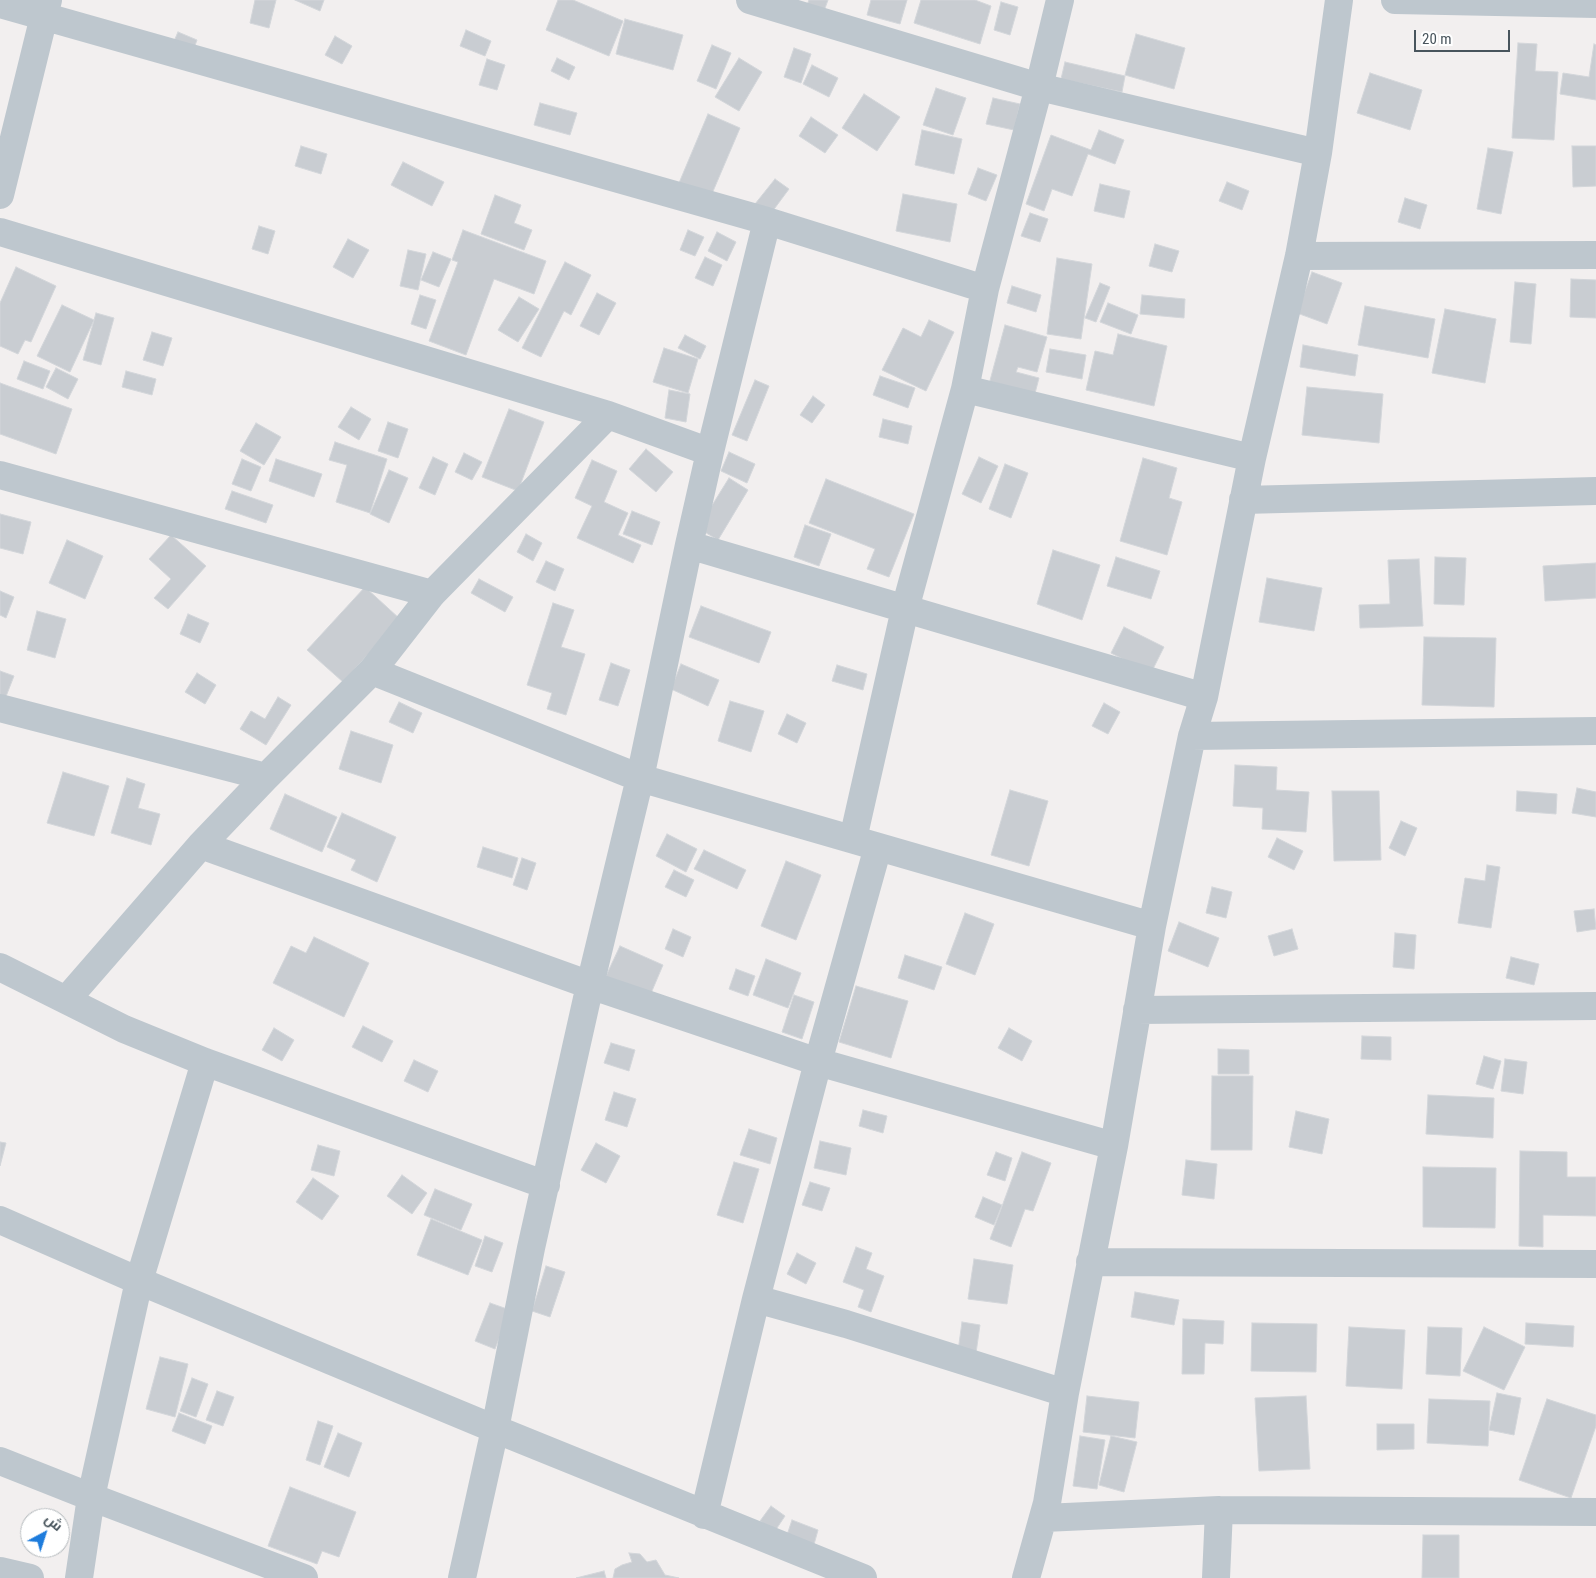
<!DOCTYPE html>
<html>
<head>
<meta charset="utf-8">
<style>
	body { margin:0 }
	#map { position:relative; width:1596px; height:1578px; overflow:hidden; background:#f2efef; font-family:"Roboto Condensed",Cairo,sans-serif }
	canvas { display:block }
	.north { position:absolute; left:20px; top:1508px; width:50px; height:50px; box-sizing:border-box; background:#fff; border:1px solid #b6bbbe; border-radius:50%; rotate:40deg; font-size:14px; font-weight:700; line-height:20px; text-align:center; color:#48545c }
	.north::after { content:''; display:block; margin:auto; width:18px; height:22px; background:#1e7cdc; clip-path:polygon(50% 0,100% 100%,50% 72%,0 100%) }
	.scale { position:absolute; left:1414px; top:30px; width:96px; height:22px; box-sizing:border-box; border:2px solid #48545c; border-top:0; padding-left:6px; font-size:15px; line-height:18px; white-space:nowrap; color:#48545c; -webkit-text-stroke:4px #fff; paint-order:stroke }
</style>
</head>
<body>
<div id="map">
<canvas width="1596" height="1578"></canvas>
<div class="north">ش</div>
<div class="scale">20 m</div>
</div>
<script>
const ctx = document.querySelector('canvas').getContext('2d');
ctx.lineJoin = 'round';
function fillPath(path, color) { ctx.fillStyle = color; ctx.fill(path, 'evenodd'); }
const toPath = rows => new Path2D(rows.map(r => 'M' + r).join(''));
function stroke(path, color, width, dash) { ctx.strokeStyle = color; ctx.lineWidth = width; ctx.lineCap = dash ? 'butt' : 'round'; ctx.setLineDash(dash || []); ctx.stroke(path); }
const building = toPath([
	[255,0,276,0,269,28,250,23,255,0],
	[295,0,324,0,320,11,295,0],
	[558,0,573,0,623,21,609,56,546,30,558,0],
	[809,0,828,0,824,11,807,5,809,0],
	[871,0,907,0,900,24,867,15,871,0],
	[921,0,975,0,991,6,980,44,914,23,921,0],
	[1001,2,1018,7,1010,35,994,30,1001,2],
	[625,19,683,35,673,70,616,54,625,19],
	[466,30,491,41,485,56,460,46,466,30],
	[178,32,197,40,191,56,171,48,178,32],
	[1136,34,1185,48,1174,89,1125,75,1136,34],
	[335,36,352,46,342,64,325,55,335,36],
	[1518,43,1537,44,1535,71,1558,72,1554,140,1512,138,1518,43],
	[1594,44,1596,45,1596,100,1560,94,1563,73,1589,77,1594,44],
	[712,45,731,53,716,89,697,81,712,45],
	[794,48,811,54,801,83,784,77,794,48],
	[557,58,575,67,569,80,551,71,557,58],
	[739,58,762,72,739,111,715,97,739,58],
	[487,59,505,65,497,90,479,85,487,59],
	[1065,62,1125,76,1122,92,1061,79,1065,62],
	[812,65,838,78,829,97,803,84,812,65],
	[1370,73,1422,90,1410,130,1357,113,1370,73],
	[936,88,966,98,953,135,923,125,936,88],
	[864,94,900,117,877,151,842,128,864,94],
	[993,98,1020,104,1014,130,986,124,993,98],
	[540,103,577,113,570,135,534,125,540,103],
	[708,114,740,128,711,196,679,183,708,114],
	[811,117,838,135,825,153,799,136,811,117],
	[922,130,962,139,954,174,915,165,922,130],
	[1099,130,1124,140,1115,164,1088,154,1072,196,1052,189,1044,211,1026,204,1051,135,1091,150,1099,130],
	[301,146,327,154,321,174,295,166,301,146],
	[1572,146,1596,146,1596,186,1573,187,1572,146],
	[1488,148,1513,152,1501,214,1477,209,1488,148],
	[403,162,444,182,432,206,391,185,403,162],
	[978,168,997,175,986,201,968,194,978,168],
	[775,179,789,189,769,216,755,204,775,179],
	[1227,182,1249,191,1242,210,1219,201,1227,182],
	[1100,184,1130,191,1124,218,1094,211,1100,184],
	[903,194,957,204,950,242,896,231,903,194],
	[495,195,521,205,514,223,532,230,524,250,481,234,495,195],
	[1405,198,1427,205,1420,229,1398,222,1405,198],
	[1030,213,1048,219,1040,242,1021,236,1030,213],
	[259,226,275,231,268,254,252,249,259,226],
	[463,230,546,261,534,294,494,279,466,355,429,341,458,262,452,260,463,230],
	[688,230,704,237,695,256,680,250,688,230],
	[717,232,736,242,727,261,708,251,717,232],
	[348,239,369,250,353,278,333,267,348,239],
	[1155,244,1179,251,1172,272,1149,266,1155,244],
	[408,250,426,254,418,290,400,286,408,250],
	[433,252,451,259,439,287,421,280,433,252],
	[705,257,722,265,713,286,695,278,705,257],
	[1057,258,1092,264,1081,339,1047,334,1057,258],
	[565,262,591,275,571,315,564,311,541,357,522,348,565,262],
	[16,267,56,286,31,342,25,340,18,354,0,346,0,303,16,267],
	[1312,272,1342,283,1327,324,1297,313,1312,272],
	[1571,279,1596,280,1596,318,1570,317,1571,279],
	[1515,282,1536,284,1531,344,1510,342,1515,282],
	[1100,283,1110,287,1096,322,1085,318,1100,283],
	[1012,286,1041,295,1036,312,1007,303,1012,286],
	[597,293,616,303,599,335,580,326,597,293],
	[420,295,436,300,426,329,411,324,420,295],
	[1142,295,1185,299,1184,318,1140,314,1142,295],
	[519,297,539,309,518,342,498,330,519,297],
	[1108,303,1138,315,1131,334,1100,322,1108,303],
	[62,305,94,320,70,372,37,356,62,305],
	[1365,306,1435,319,1428,358,1358,345,1365,306],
	[1445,309,1496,319,1485,383,1432,373,1445,309],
	[96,313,114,318,101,365,83,360,96,313],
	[929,320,954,332,926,391,882,370,903,328,921,337,929,320],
	[1005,325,1047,337,1037,372,1018,367,1016,372,1039,378,1033,401,988,388,1005,325],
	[152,332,172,338,163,366,143,360,152,332],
	[1118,334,1167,346,1154,406,1086,390,1095,351,1113,355,1118,334],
	[685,335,706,346,700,359,678,348,685,335],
	[1303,345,1358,355,1355,376,1300,367,1303,345],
	[664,348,698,359,688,393,653,382,664,348],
	[1050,349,1086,355,1082,379,1046,372,1050,349],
	[24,361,50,371,43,389,17,379,24,361],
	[56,368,78,379,68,399,46,387,56,368],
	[126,371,156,379,152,395,122,387,126,371],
	[880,376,915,388,908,408,873,395,880,376],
	[755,380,769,386,747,441,732,435,755,380],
	[0,383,72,409,56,454,0,434,0,383],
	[1307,387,1383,394,1379,443,1302,435,1307,387],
	[669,390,690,394,686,422,665,418,669,390],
	[813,396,825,405,812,423,800,415,813,396],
	[351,407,371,419,359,440,338,427,351,407],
	[509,409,544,422,518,491,482,477,509,409],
	[883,419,912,426,908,444,879,437,883,419],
	[388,422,408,429,398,458,378,451,388,422],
	[256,423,281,437,264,465,240,451,256,423],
	[335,442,387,459,370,513,336,502,347,465,329,460,335,442],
	[646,449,673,472,656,492,629,469,646,449],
	[729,452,755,464,747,483,721,471,729,452],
	[464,453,482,462,472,480,455,472,464,453],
	[433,457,448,464,435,495,419,488,433,457],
	[979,457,998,466,981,503,962,494,979,457],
	[1143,458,1177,468,1169,498,1182,502,1167,555,1120,541,1143,458],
	[242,459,261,467,251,491,232,484,242,459],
	[276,459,322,474,314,497,269,481,276,459],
	[592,460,617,471,604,502,628,513,618,535,641,545,633,563,577,538,592,506,575,498,592,460],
	[1005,464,1028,473,1011,518,989,509,1005,464],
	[389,470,408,478,389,523,370,514,389,470],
	[729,478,748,490,718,540,698,528,729,478],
	[826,479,914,514,889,577,867,569,875,549,809,523,826,479],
	[232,491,273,505,266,523,225,509,232,491],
	[632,511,660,522,652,545,623,534,632,511],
	[0,514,31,522,23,554,0,548,0,514],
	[805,525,831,534,819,566,794,557,805,525],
	[526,534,542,543,533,561,517,552,526,534],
	[171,535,206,566,168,609,154,598,171,579,149,559,171,535],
	[67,540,103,556,85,599,49,583,67,540],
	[1053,550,1100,565,1082,620,1037,604,1053,550],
	[1116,557,1160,571,1151,599,1107,586,1116,557],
	[1435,557,1466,558,1464,605,1434,604,1435,557],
	[1419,559,1423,626,1360,628,1359,605,1390,604,1388,560,1419,559],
	[546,561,564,569,555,591,536,582,546,561],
	[1596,563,1596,598,1545,601,1543,566,1596,563],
	[1267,578,1322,588,1314,631,1259,622,1267,578],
	[479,579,513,597,505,612,471,593,479,579],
	[365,587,400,619,343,682,307,650,365,587],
	[0,591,14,597,6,618,0,615,0,591],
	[553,603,574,610,561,647,585,654,566,715,547,709,552,693,527,685,553,603],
	[701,606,771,632,759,663,689,637,701,606],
	[37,611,66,619,55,658,27,650,37,611],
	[188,614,209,623,200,643,180,634,188,614],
	[1124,627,1164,647,1151,673,1111,653,1124,627],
	[1424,637,1496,638,1494,707,1422,705,1424,637],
	[611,663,630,670,618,706,599,700,611,663],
	[681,664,719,680,708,706,671,689,681,664],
	[837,665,867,674,863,690,832,681,837,665],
	[0,671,14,676,5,699,0,697,0,671],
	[197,673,216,685,205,704,185,692,197,673],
	[278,697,291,705,266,745,240,729,251,711,265,719,278,697],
	[730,701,764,711,751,752,718,741,730,701],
	[399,702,422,713,413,733,389,722,399,702],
	[1104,703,1120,712,1108,734,1092,726,1104,703],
	[787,714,806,723,797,743,778,734,787,714],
	[351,731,393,745,381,783,339,769,351,731],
	[1235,765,1277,767,1276,790,1309,792,1306,832,1262,829,1263,808,1233,806,1235,765],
	[63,772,109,786,94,836,47,823,63,772],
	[127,778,145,784,138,808,160,814,151,845,111,833,127,778],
	[1577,788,1596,792,1596,817,1572,813,1577,788],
	[1010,790,1048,801,1029,866,991,855,1010,790],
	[1332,791,1379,791,1381,860,1334,861,1332,791],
	[1517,791,1557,794,1556,814,1516,811,1517,791],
	[285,794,337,817,322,852,270,829,285,794],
	[342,813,396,837,377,882,351,870,356,860,327,847,342,813],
	[1401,821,1417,828,1405,856,1389,848,1401,821],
	[667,834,697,849,686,872,656,856,667,834],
	[1277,838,1303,851,1294,870,1268,857,1277,838],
	[483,847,518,858,512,878,477,867,483,847],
	[704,850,746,870,737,889,694,869,704,850],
	[522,858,536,863,527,890,513,885,522,858],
	[786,861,821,875,796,940,761,926,786,861],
	[1487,865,1500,867,1491,928,1458,923,1465,878,1485,881,1487,865],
	[674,870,694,880,686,897,665,887,674,870],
	[1212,887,1232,892,1226,918,1206,913,1212,887],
	[1594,909,1596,929,1577,932,1574,911,1594,909],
	[965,913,994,924,975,975,946,964,965,913],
	[1179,922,1219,938,1208,967,1168,951,1179,922],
	[673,929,691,937,683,957,665,949,673,929],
	[1292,929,1298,949,1274,956,1268,936,1292,929],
	[1395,933,1416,935,1414,969,1393,967,1395,933],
	[314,937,369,963,344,1017,273,983,291,946,306,953,314,937],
	[620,946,663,965,649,998,605,978,620,946],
	[905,955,942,967,934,990,898,978,905,955],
	[1511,957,1539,964,1534,985,1506,978,1511,957],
	[766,959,801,973,788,1008,753,995,766,959],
	[736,969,755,976,748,996,729,989,736,969],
	[856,986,908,1001,891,1058,839,1042,856,986],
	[794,995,814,1002,802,1039,782,1032,794,995],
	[363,1026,393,1041,382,1062,352,1047,363,1026],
	[274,1028,294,1040,282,1061,262,1050,274,1028],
	[1009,1028,1032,1041,1022,1061,998,1048,1009,1028],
	[1362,1036,1391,1037,1391,1060,1361,1059,1362,1036],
	[611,1043,635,1050,629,1071,604,1063,611,1043],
	[1218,1049,1249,1050,1249,1074,1218,1074,1218,1049],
	[1484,1056,1501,1061,1493,1089,1476,1084,1484,1056],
	[1505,1059,1527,1062,1523,1094,1501,1091,1505,1059],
	[414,1060,438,1071,428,1092,404,1081,414,1060],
	[1212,1076,1253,1076,1252,1150,1211,1150,1212,1076],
	[614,1092,636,1099,627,1127,605,1120,614,1092],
	[1428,1095,1494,1098,1493,1138,1426,1134,1428,1095],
	[863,1110,887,1116,883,1133,859,1126,863,1110],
	[1296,1111,1329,1119,1322,1154,1289,1147,1296,1111],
	[749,1129,777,1138,770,1164,740,1155,749,1129],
	[820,1141,851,1148,846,1175,814,1168,820,1141],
	[0,1142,6,1143,0,1166,0,1142],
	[596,1143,620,1156,606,1183,581,1170,596,1143],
	[318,1145,340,1151,334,1176,311,1170,318,1145],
	[1520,1151,1567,1152,1567,1177,1596,1177,1596,1216,1543,1215,1543,1247,1519,1246,1520,1151],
	[996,1152,1012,1158,1005,1181,987,1175,996,1152],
	[1022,1152,1051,1163,1033,1211,1025,1209,1011,1247,990,1239,1022,1152],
	[1186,1160,1217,1164,1214,1199,1182,1195,1186,1160],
	[734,1162,759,1169,743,1223,717,1215,734,1162],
	[1423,1167,1496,1168,1495,1228,1423,1227,1423,1167],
	[402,1175,427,1193,412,1214,387,1196,402,1175],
	[313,1178,339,1196,322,1220,296,1202,313,1178],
	[810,1182,830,1188,822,1211,802,1205,810,1182],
	[435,1189,472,1204,461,1230,424,1215,435,1189],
	[983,1197,1002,1205,994,1225,975,1217,983,1197],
	[431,1219,482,1240,468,1275,417,1255,431,1219],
	[485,1236,503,1243,492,1272,475,1266,485,1236],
	[856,1247,872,1253,866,1269,884,1276,871,1312,858,1307,864,1290,843,1282,856,1247],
	[797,1253,816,1263,806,1284,787,1274,797,1253],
	[974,1259,1013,1265,1007,1304,968,1299,974,1259],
	[546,1266,565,1272,550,1317,532,1311,546,1266],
	[1135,1292,1179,1300,1174,1325,1131,1317,1135,1292],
	[490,1303,510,1310,495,1349,475,1341,490,1303],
	[1183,1319,1224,1321,1223,1344,1205,1343,1204,1374,1182,1374,1183,1319],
	[962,1322,980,1325,976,1353,958,1351,962,1322],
	[1252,1323,1317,1324,1316,1372,1251,1371,1252,1323],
	[1526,1323,1574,1326,1573,1347,1525,1344,1526,1323],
	[1349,1327,1405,1330,1402,1389,1346,1386,1349,1327],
	[1428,1327,1462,1328,1460,1376,1426,1374,1428,1327],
	[1484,1327,1525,1347,1504,1390,1463,1371,1484,1327],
	[160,1357,188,1364,175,1417,146,1409,160,1357],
	[192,1378,208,1384,196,1417,180,1411,192,1378],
	[217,1391,234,1397,223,1426,206,1420,217,1391],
	[1497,1393,1521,1398,1514,1435,1489,1430,1497,1393],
	[1087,1396,1139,1402,1135,1438,1083,1432,1087,1396],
	[1306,1396,1310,1469,1259,1471,1255,1398,1306,1396],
	[1429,1399,1490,1401,1488,1446,1427,1443,1429,1399],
	[1547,1399,1596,1415,1596,1426,1571,1498,1519,1480,1547,1399],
	[179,1413,212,1426,205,1444,172,1431,179,1413],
	[318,1421,333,1426,320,1465,306,1460,318,1421],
	[1377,1424,1414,1424,1414,1449,1377,1450,1377,1424],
	[338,1433,362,1443,349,1477,324,1467,338,1433],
	[1080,1436,1105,1440,1097,1489,1073,1486,1080,1436],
	[1111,1436,1137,1442,1124,1492,1099,1485,1111,1436],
	[290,1487,356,1512,339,1557,322,1551,317,1564,268,1546,290,1487],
	[771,1506,785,1516,775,1531,760,1521,771,1506],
	[792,1520,818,1530,813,1548,786,1538,792,1520],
	[1423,1535,1459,1535,1459,1578,1422,1578,1423,1535],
	[629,1553,640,1554,647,1562,656,1560,665,1575,679,1578,613,1578,615,1569,622,1565,632,1562,629,1553],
	[604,1571,606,1578,576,1578,604,1571]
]);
fillPath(building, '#c9cdd2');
stroke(building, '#d3d6da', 1);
stroke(toPath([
	[750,0,1039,87,1318,153],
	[1395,0,1596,4],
	[0,4,767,221,985,289],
	[0,195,48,0],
	[0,232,608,415,710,452],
	[1299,256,1596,255],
	[965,389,1252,458],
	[0,475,432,594],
	[1243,500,1596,491],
	[689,545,1204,697],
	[372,671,640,778,1152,926],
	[0,708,266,777],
	[1192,736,1596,731],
	[853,839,905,609,965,389,985,289,1039,87,1060,0],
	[201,845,590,985,818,1062,1114,1146],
	[0,967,124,1029,205,1062,546,1185],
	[67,999,201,845,266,777,372,671,432,594,608,415],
	[1137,1010,1596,1006],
	[0,1220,139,1281,495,1429,863,1578],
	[1090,1262,1596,1264],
	[756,1299,846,1324,1065,1393],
	[0,1461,91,1497,304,1578],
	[704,1515,756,1299,818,1062,878,847],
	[1044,1518,1219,1510,1596,1512],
	[0,1571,30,1578],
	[79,1578,91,1497,139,1281,205,1062],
	[462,1578,495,1429,531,1248,590,985,640,778,689,545,710,452,767,221],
	[1026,1578,1047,1503,1065,1393,1114,1146,1152,926,1192,736,1204,697,1252,458,1299,256,1318,153,1339,0],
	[1216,1578,1219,1510]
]), '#bec7ce', 28);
</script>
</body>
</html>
